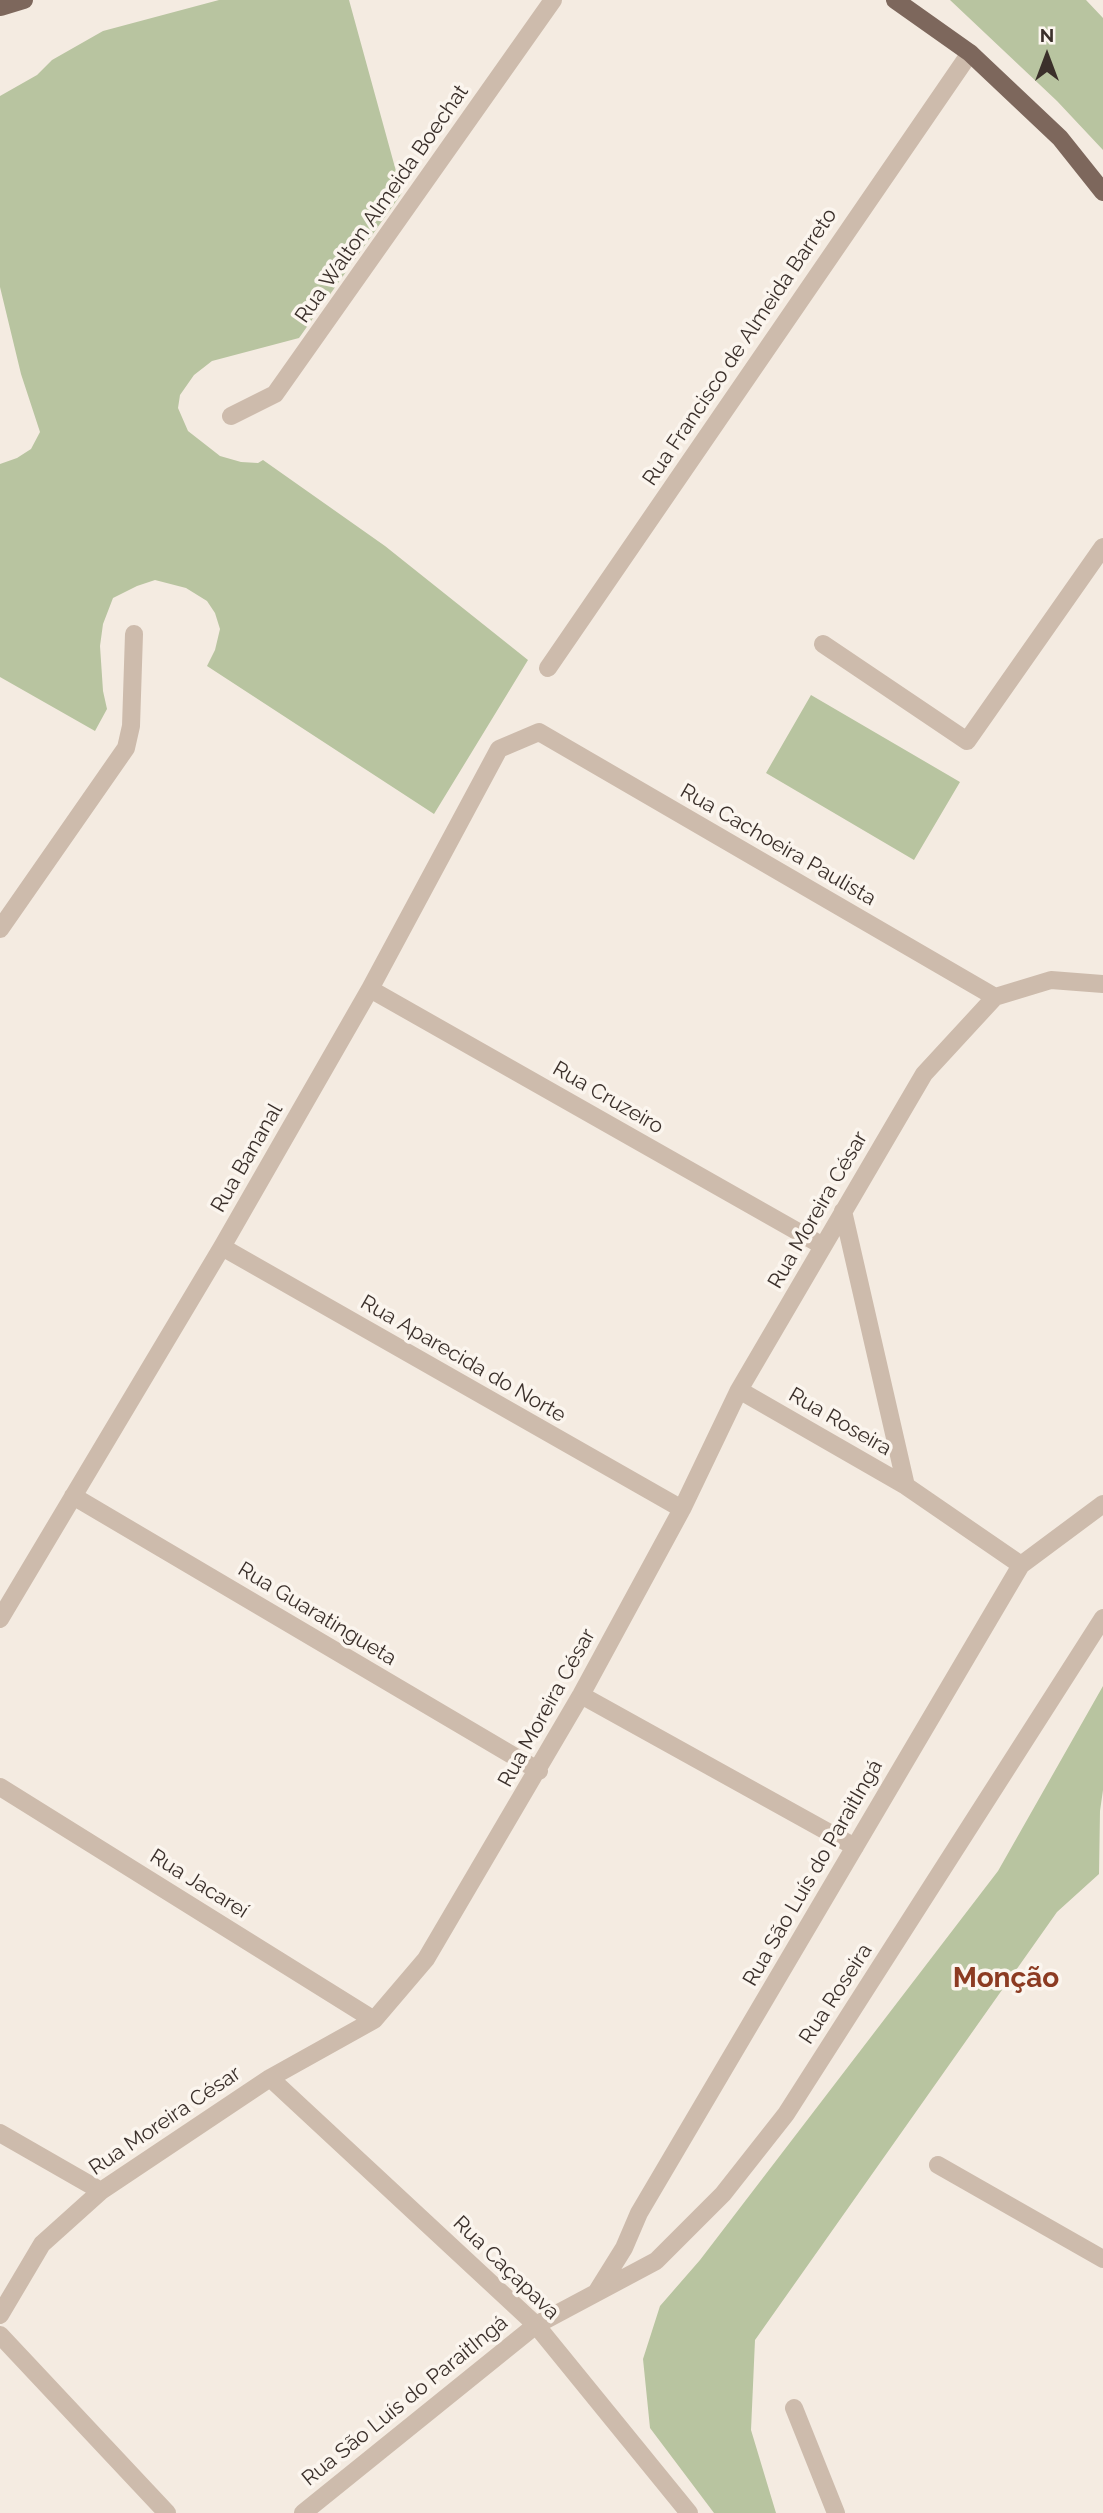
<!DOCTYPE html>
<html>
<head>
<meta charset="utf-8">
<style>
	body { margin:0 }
	#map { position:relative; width:1103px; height:2513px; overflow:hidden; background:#f4ebe1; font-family:Raleway,sans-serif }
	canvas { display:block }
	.north { position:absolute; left:1012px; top:21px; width:70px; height:70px; -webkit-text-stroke:5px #fbf5ee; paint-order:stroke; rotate:0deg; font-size:19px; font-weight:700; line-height:28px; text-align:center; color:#3b302b }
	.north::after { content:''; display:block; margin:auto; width:24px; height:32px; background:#3b302b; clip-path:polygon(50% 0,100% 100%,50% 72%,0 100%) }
</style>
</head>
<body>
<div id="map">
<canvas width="1103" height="2513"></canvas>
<div class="north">N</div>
</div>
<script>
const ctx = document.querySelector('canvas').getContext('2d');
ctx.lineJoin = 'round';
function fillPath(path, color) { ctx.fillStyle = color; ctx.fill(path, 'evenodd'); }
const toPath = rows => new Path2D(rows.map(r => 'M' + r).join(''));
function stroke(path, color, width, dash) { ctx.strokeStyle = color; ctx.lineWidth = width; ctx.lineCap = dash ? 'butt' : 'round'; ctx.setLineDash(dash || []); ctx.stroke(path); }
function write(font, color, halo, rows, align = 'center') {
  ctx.font = font + ' Raleway,sans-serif'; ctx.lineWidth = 7; ctx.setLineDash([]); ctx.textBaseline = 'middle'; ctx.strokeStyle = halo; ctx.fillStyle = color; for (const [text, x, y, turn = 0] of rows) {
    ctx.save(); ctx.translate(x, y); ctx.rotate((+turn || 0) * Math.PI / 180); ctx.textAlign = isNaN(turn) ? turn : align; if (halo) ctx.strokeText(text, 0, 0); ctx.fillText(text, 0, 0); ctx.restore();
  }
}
fillPath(toPath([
	[219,0,349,0,402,193,299,338,212,361,194,375,180,395,178,408,188,431,220,456,241,462,258,463,263,460,385,546,528,660,434,814,207,666,215,650,220,629,215,613,207,601,186,588,155,580,137,586,113,598,103,624,100,646,103,691,107,709,95,731,0,677,0,464,17,458,31,449,40,432,21,374,0,287,0,96,37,75,52,60,103,31],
	[950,0,1086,0,1103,18,1103,150,1057,101],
	[811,695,960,782,914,860,766,773],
	[1103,1686,1103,1790,1100,1811,1099,1874,1057,1912,755,2340,751,2430,776,2513,714,2513,650,2428,643,2359,660,2306,700,2260,998,1871]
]), '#b8c4a0');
stroke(toPath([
	[231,416,275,394,553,0],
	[823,644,967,741,1103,547],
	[548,668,970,53],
	[0,929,126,748,131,726,134,634],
	[370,989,823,1246],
	[995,997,1051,980,1103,984],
	[843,1211,906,1486],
	[222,1247,682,1509],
	[739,1390,906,1486,1021,1565],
	[73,1496,539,1771],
	[0,1619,222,1247,370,989,499,749,539,732,995,997],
	[581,1695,855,1847],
	[0,1787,374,2020],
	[270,2078,536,2325,689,2513],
	[0,2133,101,2191],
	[938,2165,1103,2259],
	[596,2293,624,2248,639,2213,1021,1565,1103,1504],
	[0,2315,42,2244,101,2191,270,2078,374,2020,426,1959,581,1695,682,1509,739,1390,924,1074,995,997],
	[0,2335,167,2513],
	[794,2408,836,2513],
	[303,2513,536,2325,656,2261,723,2194,786,2114,1103,1618]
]), '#cdbbac', 18);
stroke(toPath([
	[895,0,970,53,1060,138,1103,192],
	[1,7,24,0]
]), '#7d675c', 18);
write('21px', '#3b302b', '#fbf5ee', [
	["Rua Walton Almeida Boechat",382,204,-55],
	["Rua Francisco de Almeida Barreto",740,347,-56],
	["Rua Cachoeira Paulista",778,845,30],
	["Rua Cruzeiro",608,1098,30],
	["Rua Bananal",247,1158,-60],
	["Rua Moreira César",818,1210,-60],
	["Rua Aparecida do Norte",463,1359,30],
	["Rua Roseira",840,1422,30],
	["Rua Guaratingueta",317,1614,31],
	["Rua Moreira César",547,1708,-61],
	["Rua São Luís do ParaitIngá",813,1873,-60],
	["Rua Jacareí",199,1884,32],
	["Rua Roseira",836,1994,-57],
	["Rua Moreira César",165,2121,-34],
	["Rua Caçapava",506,2268,44],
	["Rua São Luís do ParaitIngá",405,2401,-39]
]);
write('bold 28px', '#8c3b22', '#fbf5ee', [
	["Monção",1006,1979]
]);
</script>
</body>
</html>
